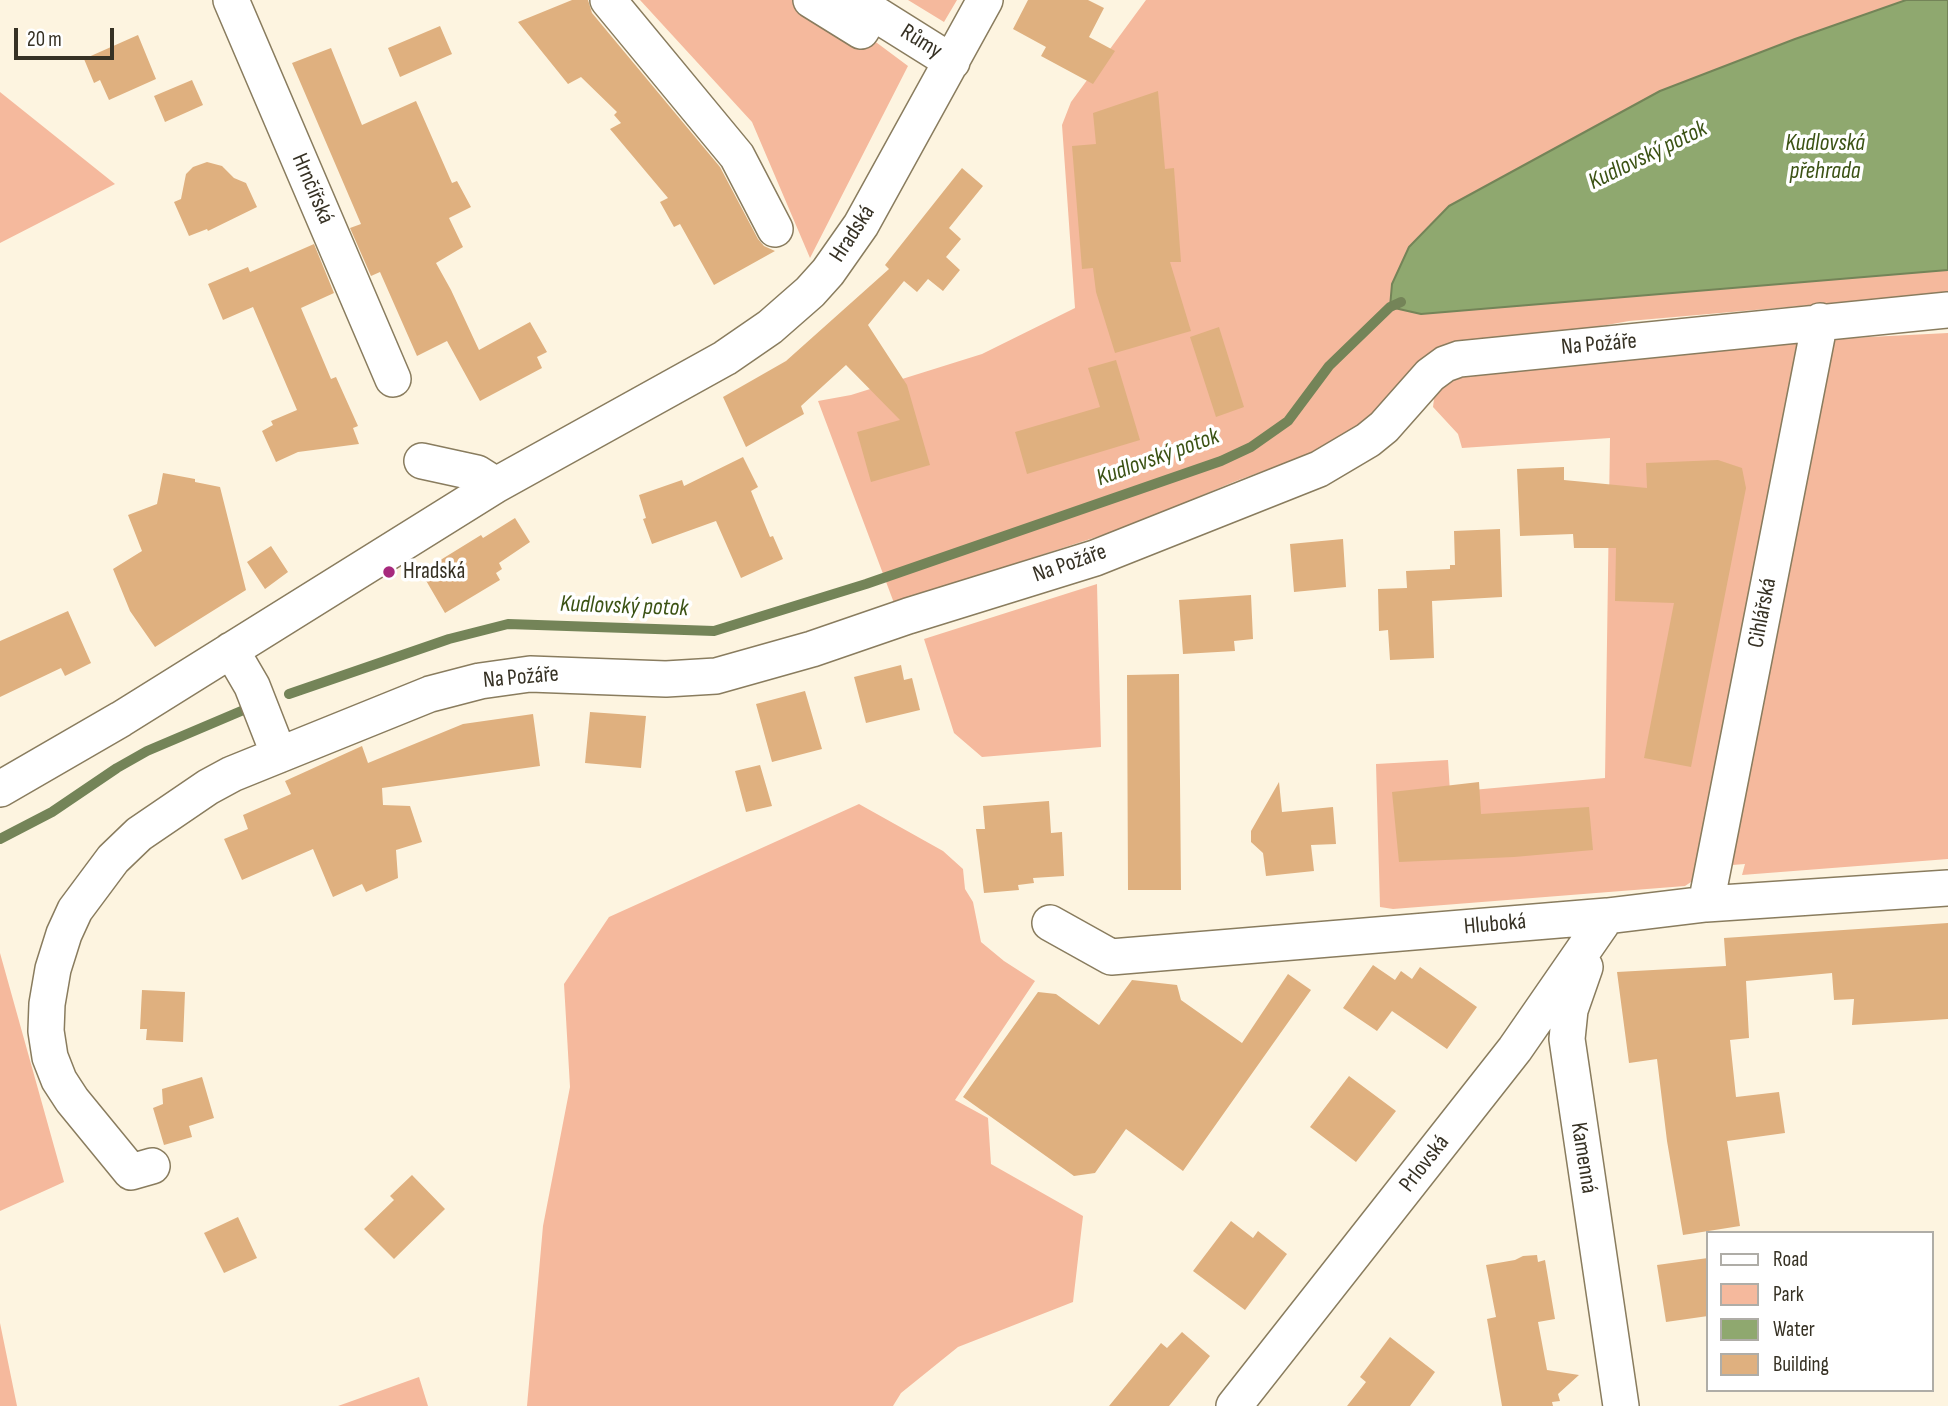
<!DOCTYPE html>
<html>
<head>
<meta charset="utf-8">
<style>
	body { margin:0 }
	#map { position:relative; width:1948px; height:1406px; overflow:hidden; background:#fdf4e0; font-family:"Sofia Sans Condensed",sans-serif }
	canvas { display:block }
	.legend { position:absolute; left:1706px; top:1231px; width:228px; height:161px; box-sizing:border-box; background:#fff; border:2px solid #afada7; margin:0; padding:9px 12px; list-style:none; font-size:21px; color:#363124 }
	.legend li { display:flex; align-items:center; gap:14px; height:35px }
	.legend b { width:35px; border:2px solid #afada7 }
	.scale { position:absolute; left:14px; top:28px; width:100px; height:32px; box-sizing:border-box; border:4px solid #363124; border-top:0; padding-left:9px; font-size:21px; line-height:24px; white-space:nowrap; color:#363124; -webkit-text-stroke:5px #fff; paint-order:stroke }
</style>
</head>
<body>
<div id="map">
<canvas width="1948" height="1406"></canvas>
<ul class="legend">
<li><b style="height:9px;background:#fff"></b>Road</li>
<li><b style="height:19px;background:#f5b99d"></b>Park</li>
<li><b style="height:19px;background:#8fa86f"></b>Water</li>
<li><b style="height:19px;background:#dfb07f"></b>Building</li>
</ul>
<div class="scale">20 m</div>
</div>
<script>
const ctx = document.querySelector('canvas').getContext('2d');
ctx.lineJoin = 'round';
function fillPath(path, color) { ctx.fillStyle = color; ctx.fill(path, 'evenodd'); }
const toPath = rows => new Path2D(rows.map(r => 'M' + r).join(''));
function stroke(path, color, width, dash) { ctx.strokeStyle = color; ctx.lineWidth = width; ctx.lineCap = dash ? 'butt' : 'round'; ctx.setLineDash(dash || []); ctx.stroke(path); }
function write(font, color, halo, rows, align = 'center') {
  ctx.font = font + ' "Sofia Sans Condensed",sans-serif'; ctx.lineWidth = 7; ctx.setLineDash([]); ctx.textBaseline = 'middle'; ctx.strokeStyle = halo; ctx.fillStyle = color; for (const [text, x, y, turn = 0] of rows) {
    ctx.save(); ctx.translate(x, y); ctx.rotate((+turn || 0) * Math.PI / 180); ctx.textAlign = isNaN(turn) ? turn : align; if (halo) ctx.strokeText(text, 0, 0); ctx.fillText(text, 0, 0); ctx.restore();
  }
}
fillPath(toPath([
	[640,0,811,0,861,31,908,66,810,258,752,122],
	[908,0,957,0,944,22],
	[1146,0,1906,0,1795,39,1660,91,1556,149,1421,314,1948,270,1948,293,1629,321,1439,355,1337,444,1236,481,1127,527,894,603,818,401,851,395,982,354,1075,308,1062,125,1071,102],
	[0,92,115,184,0,243],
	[1948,333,1948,859,1742,875,1745,864,1720,866,1830,339],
	[1798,343,1697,878,1685,886,1393,909,1380,907,1376,764,1448,760,1450,792,1605,778,1610,438,1462,448,1458,434,1433,407,1435,391,1462,375],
	[1097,584,1101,747,982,757,954,733,924,639],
	[859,804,943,851,963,869,965,889,973,902,981,942,1004,961,1035,981,955,1100,988,1118,991,1164,1083,1216,1073,1302,958,1347,901,1393,893,1406,527,1406,543,1226,570,1087,564,984,609,917],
	[0,953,64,1182,0,1211],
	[0,1323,17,1406,0,1406],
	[419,1377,428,1406,338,1406]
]), '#f5b99d');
const water = toPath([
	[1906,0,1948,0,1948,270,1421,314,1390,307,1392,284,1409,247,1449,206,1660,91,1795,39,1906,0]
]);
fillPath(water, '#8fa86f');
stroke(water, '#748458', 2);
stroke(toPath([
	[289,694,449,639,508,624,714,631,866,584,1221,461,1251,447,1288,421,1329,366,1390,307,1401,302],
	[0,839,52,812,117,768,147,751,253,706]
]), '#748458', 10);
fillPath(toPath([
	[572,0,588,0,592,13,720,167,758,239,764,246,775,251,714,285,680,224,674,227,660,202,668,198,610,129,621,123,614,115,617,112,581,77,568,84,518,22],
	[1028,0,1088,0,1104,8,1089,37,1115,51,1093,84,1041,56,1046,47,1013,29],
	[440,26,452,54,400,77,388,48],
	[138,35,156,79,109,100,100,80,94,83,84,59],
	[331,48,362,125,416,101,452,183,457,181,471,207,449,218,463,247,436,263,451,290,479,350,530,322,547,352,537,357,542,368,480,401,447,341,417,356,380,272,371,276,350,228,361,224,292,63],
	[192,80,203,105,165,122,154,96],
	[1158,91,1165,169,1174,168,1181,262,1170,262,1191,331,1115,353,1096,292,1093,268,1082,269,1072,146,1096,144,1093,113],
	[207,162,222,166,234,178,246,183,257,207,208,231,207,229,189,236,174,202,181,199,186,174,193,167],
	[962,168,983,186,949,228,961,239,946,257,960,270,943,291,928,279,917,292,904,281,868,325,907,385,930,465,871,482,857,432,900,420,846,365,801,406,804,414,746,447,723,397,786,361,889,269,885,265],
	[314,244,334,293,301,308,331,379,336,377,358,426,353,428,359,444,298,452,276,462,262,431,273,425,271,421,297,410,253,307,223,320,208,284,248,267,250,272],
	[1219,327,1244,407,1216,417,1190,337],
	[1116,360,1140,440,1027,474,1015,432,1100,407,1088,368],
	[743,457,758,487,751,491,770,537,773,536,783,559,741,578,716,521,652,544,643,519,646,518,639,495,682,480,684,486],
	[1718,460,1742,468,1746,488,1691,767,1644,758,1674,603,1615,601,1616,548,1574,548,1573,534,1520,536,1517,469,1564,467,1564,480,1647,488,1646,463],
	[163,473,195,479,195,482,220,487,246,590,155,647,130,611,113,569,142,551,128,515,157,504],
	[515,518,530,542,499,563,502,569,496,573,500,580,445,613,421,572,481,535,483,538],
	[1500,529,1502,597,1432,601,1434,658,1390,660,1388,630,1379,631,1378,589,1407,588,1406,571,1450,569,1450,565,1455,565,1454,531],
	[1343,539,1346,587,1294,592,1290,544],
	[271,546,288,572,265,589,247,562],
	[1251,595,1253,639,1234,641,1235,651,1183,654,1179,600],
	[68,611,91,663,65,676,61,668,0,697,0,641],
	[901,665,904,680,912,678,920,710,866,723,854,677],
	[1179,674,1181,890,1128,890,1127,675],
	[805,691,822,749,772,762,756,704],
	[590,712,646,716,641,768,585,763],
	[533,714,540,766,382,788,383,805,410,806,422,842,396,850,398,878,366,892,362,884,333,897,313,849,242,880,224,839,248,829,243,815,291,794,285,781,362,746,368,763,463,724],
	[760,765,772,806,746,812,735,771],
	[1279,782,1282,812,1333,807,1336,844,1311,845,1314,871,1266,876,1263,853,1251,842,1251,831],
	[1479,782,1481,814,1589,807,1593,850,1514,857,1399,862,1392,792],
	[1049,801,1051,833,1062,832,1064,876,1033,878,1034,883,1018,885,1019,890,984,893,976,829,985,829,983,806],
	[1948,923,1948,1019,1852,1025,1854,999,1834,1000,1832,973,1746,981,1749,1038,1730,1040,1736,1097,1779,1092,1785,1133,1727,1141,1740,1226,1683,1235,1667,1141,1657,1059,1629,1063,1617,972,1726,966,1724,938],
	[1373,965,1395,980,1401,971,1412,979,1420,967,1477,1007,1447,1049,1392,1011,1377,1031,1343,1008],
	[1288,974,1311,990,1183,1171,1126,1129,1095,1173,1074,1176,963,1097,1038,992,1056,994,1099,1025,1132,980,1177,985,1181,1000,1242,1043],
	[142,990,185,992,183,1042,146,1040,147,1029,140,1029],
	[1349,1076,1396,1111,1356,1162,1310,1127],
	[202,1077,214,1118,189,1126,192,1137,164,1145,153,1108,163,1104,162,1089],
	[412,1175,445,1209,394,1259,364,1229,394,1200,390,1196],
	[238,1217,257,1258,224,1273,204,1233],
	[1231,1221,1253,1238,1258,1231,1287,1254,1245,1310,1193,1271],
	[1537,1255,1538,1262,1545,1260,1555,1319,1538,1322,1547,1370,1579,1375,1558,1394,1560,1401,1552,1402,1553,1406,1502,1406,1487,1319,1496,1317,1486,1265,1515,1260,1523,1256],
	[1708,1258,1708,1316,1666,1322,1657,1265],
	[1182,1332,1210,1356,1169,1406,1109,1406,1161,1343,1167,1348],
	[1390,1337,1435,1372,1410,1406,1347,1406,1366,1382,1360,1377]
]), '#dfb07f');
const minor = toPath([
	[231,0,393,379],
	[608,0,737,156,775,229],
	[811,0,861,31,869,18],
	[853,0,952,62],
	[422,461,477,473,496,485],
	[231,650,252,686,279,755,430,694,480,681,530,674,666,679,716,676,812,649,908,616,1095,558,1319,469,1368,440,1384,427,1430,375,1445,364,1459,359,1948,310],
	[0,789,121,719,496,485,725,358,770,327,810,292,828,272,861,225,985,0],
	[1706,904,1820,321],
	[1050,923,1111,957,1607,916,1706,904,1948,888],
	[1585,967,1570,1010,1567,1039,1621,1406],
	[152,1166,131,1172,72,1100,59,1080,50,1057,46,1031,47,1004,53,969,64,934,75,910,113,859,139,834,208,787,232,774,279,755],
	[1234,1406,1515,1049,1607,916]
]);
stroke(minor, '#897c5e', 38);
stroke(minor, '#fff', 35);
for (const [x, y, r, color] of [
	[389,572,7,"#a72a7d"]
]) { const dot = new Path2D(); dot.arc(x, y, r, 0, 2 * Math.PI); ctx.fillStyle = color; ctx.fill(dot); stroke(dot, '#fff', 2.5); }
write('23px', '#363124', '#fff', [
	["Růmy",921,42,32],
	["Hrnčířská",312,189,67],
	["Hradská",853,234,-57],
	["Na Požáře",1599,345,-5],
	["Na Požáře",1070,564,-19],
	["Cihlářská",1763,613,-79],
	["Na Požáře",521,678,-5],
	["Hluboká",1495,925,-5],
	["Kamenná",1583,1158,81],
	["Prlovská",1425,1164,-52]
]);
write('23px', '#363124', '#fff', [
	["Hradská",403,572]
], 'left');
write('italic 24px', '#3b5214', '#fff', [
	["Kudlovská",1825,144],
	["přehrada",1825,172],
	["Kudlovský potok",1648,156,-26],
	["Kudlovský potok",1158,458,-20],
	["Kudlovský potok",624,607,2]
]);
</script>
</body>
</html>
